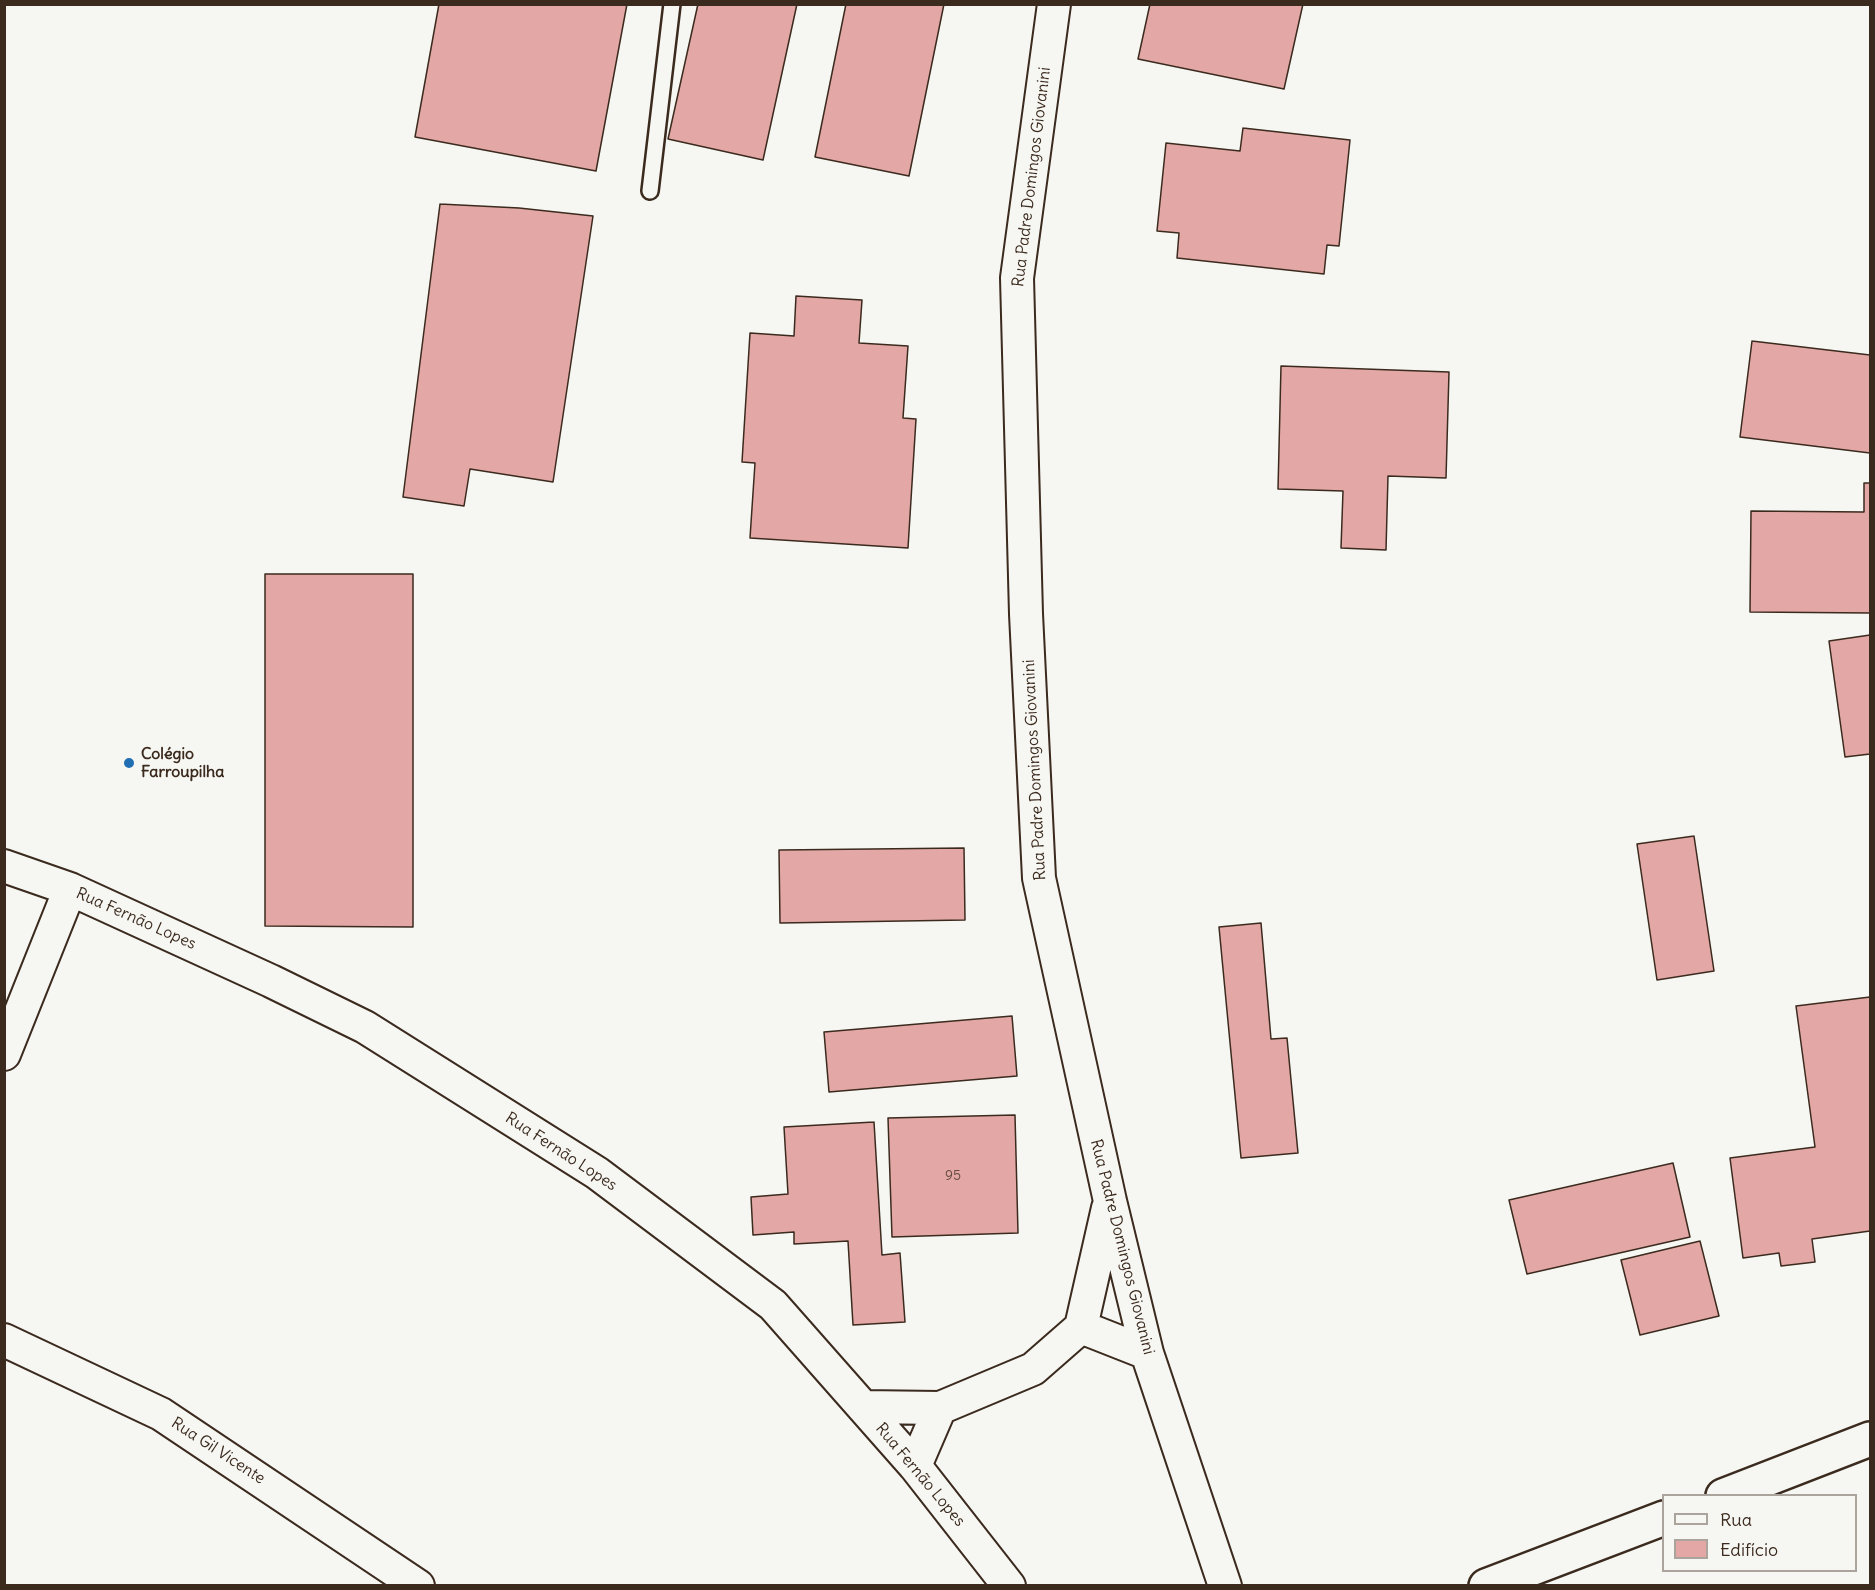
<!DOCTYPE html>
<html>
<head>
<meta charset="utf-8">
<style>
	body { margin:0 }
	#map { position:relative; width:1875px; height:1590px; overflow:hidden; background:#f6f6f2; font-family:Delius,sans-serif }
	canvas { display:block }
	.frame { position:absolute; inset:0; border:6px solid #3b2a1e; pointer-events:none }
	.legend { position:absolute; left:1662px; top:1494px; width:195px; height:78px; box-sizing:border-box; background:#f6f6f2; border:2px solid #aba49d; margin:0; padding:8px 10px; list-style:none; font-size:18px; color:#3b2a1e }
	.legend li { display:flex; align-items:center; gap:12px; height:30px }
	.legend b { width:30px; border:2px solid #aba49d }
</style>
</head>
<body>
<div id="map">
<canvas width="1875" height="1590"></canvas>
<div class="frame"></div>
<ul class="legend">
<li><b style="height:8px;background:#f6f6f2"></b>Rua</li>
<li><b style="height:16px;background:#e3a8a6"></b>Edifício</li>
</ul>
</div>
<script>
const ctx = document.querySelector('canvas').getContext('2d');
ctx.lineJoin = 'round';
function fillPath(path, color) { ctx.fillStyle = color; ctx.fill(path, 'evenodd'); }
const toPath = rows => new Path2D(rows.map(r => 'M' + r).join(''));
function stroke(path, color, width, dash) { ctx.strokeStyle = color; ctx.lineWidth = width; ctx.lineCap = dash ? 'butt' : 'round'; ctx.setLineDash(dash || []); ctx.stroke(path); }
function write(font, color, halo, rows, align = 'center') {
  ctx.font = font + ' Delius,sans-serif'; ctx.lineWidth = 4.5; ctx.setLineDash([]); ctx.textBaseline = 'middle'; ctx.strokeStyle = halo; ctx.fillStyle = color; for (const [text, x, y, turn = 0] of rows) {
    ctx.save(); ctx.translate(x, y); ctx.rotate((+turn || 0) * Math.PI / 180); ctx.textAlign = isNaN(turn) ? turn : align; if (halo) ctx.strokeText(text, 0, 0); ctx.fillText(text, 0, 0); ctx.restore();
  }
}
const building = toPath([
	[439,4,627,4,596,171,415,137,439,4],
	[698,4,797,4,763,160,668,139,698,4],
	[846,4,944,4,909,176,815,157,846,4],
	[1150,4,1303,4,1284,89,1138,59,1150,4],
	[1243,128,1350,140,1339,246,1327,245,1324,274,1177,258,1179,233,1157,231,1166,143,1240,151,1243,128],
	[440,204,519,208,593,216,553,482,470,469,464,506,403,497,440,204],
	[796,296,862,300,859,343,908,346,903,418,916,419,908,548,750,538,755,463,742,462,750,333,794,336,796,296],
	[1752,341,1870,355,1870,453,1740,437,1752,341],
	[1281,366,1449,372,1446,478,1388,476,1386,550,1341,548,1343,491,1278,489,1281,366],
	[1864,483,1870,483,1870,613,1750,612,1751,511,1864,512,1864,483],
	[265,574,413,574,413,927,265,926,265,574],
	[1870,635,1870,754,1845,757,1829,641,1870,635],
	[1694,836,1714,971,1657,980,1637,844,1694,836],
	[964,848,965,920,780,923,779,850,964,848],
	[1261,923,1271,1039,1287,1038,1298,1153,1241,1158,1219,927,1261,923],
	[1870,997,1870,1231,1812,1239,1815,1262,1781,1266,1779,1253,1743,1258,1730,1158,1815,1147,1796,1006,1870,997],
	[1012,1016,1017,1076,829,1092,824,1032,1012,1016],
	[1015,1115,1018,1233,892,1237,888,1118,1015,1115],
	[874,1122,882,1255,900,1253,905,1322,853,1325,848,1241,794,1244,794,1232,753,1235,751,1197,788,1194,784,1127,874,1122],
	[1673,1163,1690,1237,1527,1274,1509,1200,1673,1163],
	[1700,1241,1719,1316,1640,1335,1621,1260,1700,1241]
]);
fillPath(building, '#e3a8a6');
stroke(building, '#3b2a1e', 1.5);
const service = toPath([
	[650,191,672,4]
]);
const minor = toPath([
	[1054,4,1017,278,1026,614,1039,878,1110,1201,1147,1353,1225,1586],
	[4,866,70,889,271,981,365,1027,597,1173,773,1305,915,1466,1009,1586],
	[4,1054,70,889],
	[1081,1327,1147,1353],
	[4,1340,161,1414,418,1586],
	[863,1407,940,1408,1033,1369,1081,1327,1108,1208],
	[915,1466,940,1408]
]);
const secondary = toPath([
	[1723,1496,1870,1439],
	[1486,1586,1664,1518]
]);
stroke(service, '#3b2a1e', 20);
stroke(minor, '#3b2a1e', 36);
stroke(secondary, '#3b2a1e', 38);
stroke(service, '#f6f6f2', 15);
stroke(minor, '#f6f6f2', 32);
stroke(secondary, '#f6f6f2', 33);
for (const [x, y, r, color] of [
	[129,763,6,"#1f6fb2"]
]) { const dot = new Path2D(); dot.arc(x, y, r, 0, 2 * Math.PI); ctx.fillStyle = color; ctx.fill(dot); stroke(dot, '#f6f6f2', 2); }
write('14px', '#654a40', null, [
	["95",953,1176]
]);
write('16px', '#3b2a1e', '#f6f6f2', [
	["Rua Padre Domingos Giovanini",1032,177,-83],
	["Rua Padre Domingos Giovanini",1035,770,-93],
	["Rua Fernão Lopes",136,919,24],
	["Rua Fernão Lopes",561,1152,33],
	["Rua Padre Domingos Giovanini",1122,1247,76],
	["Rua Gil Vicente",218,1451,33],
	["Rua Fernão Lopes",920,1475,50]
]);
write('bold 16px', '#3b2a1e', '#f6f6f2', [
	["Colégio",141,754],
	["Farroupilha",141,772]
], 'left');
</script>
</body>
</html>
